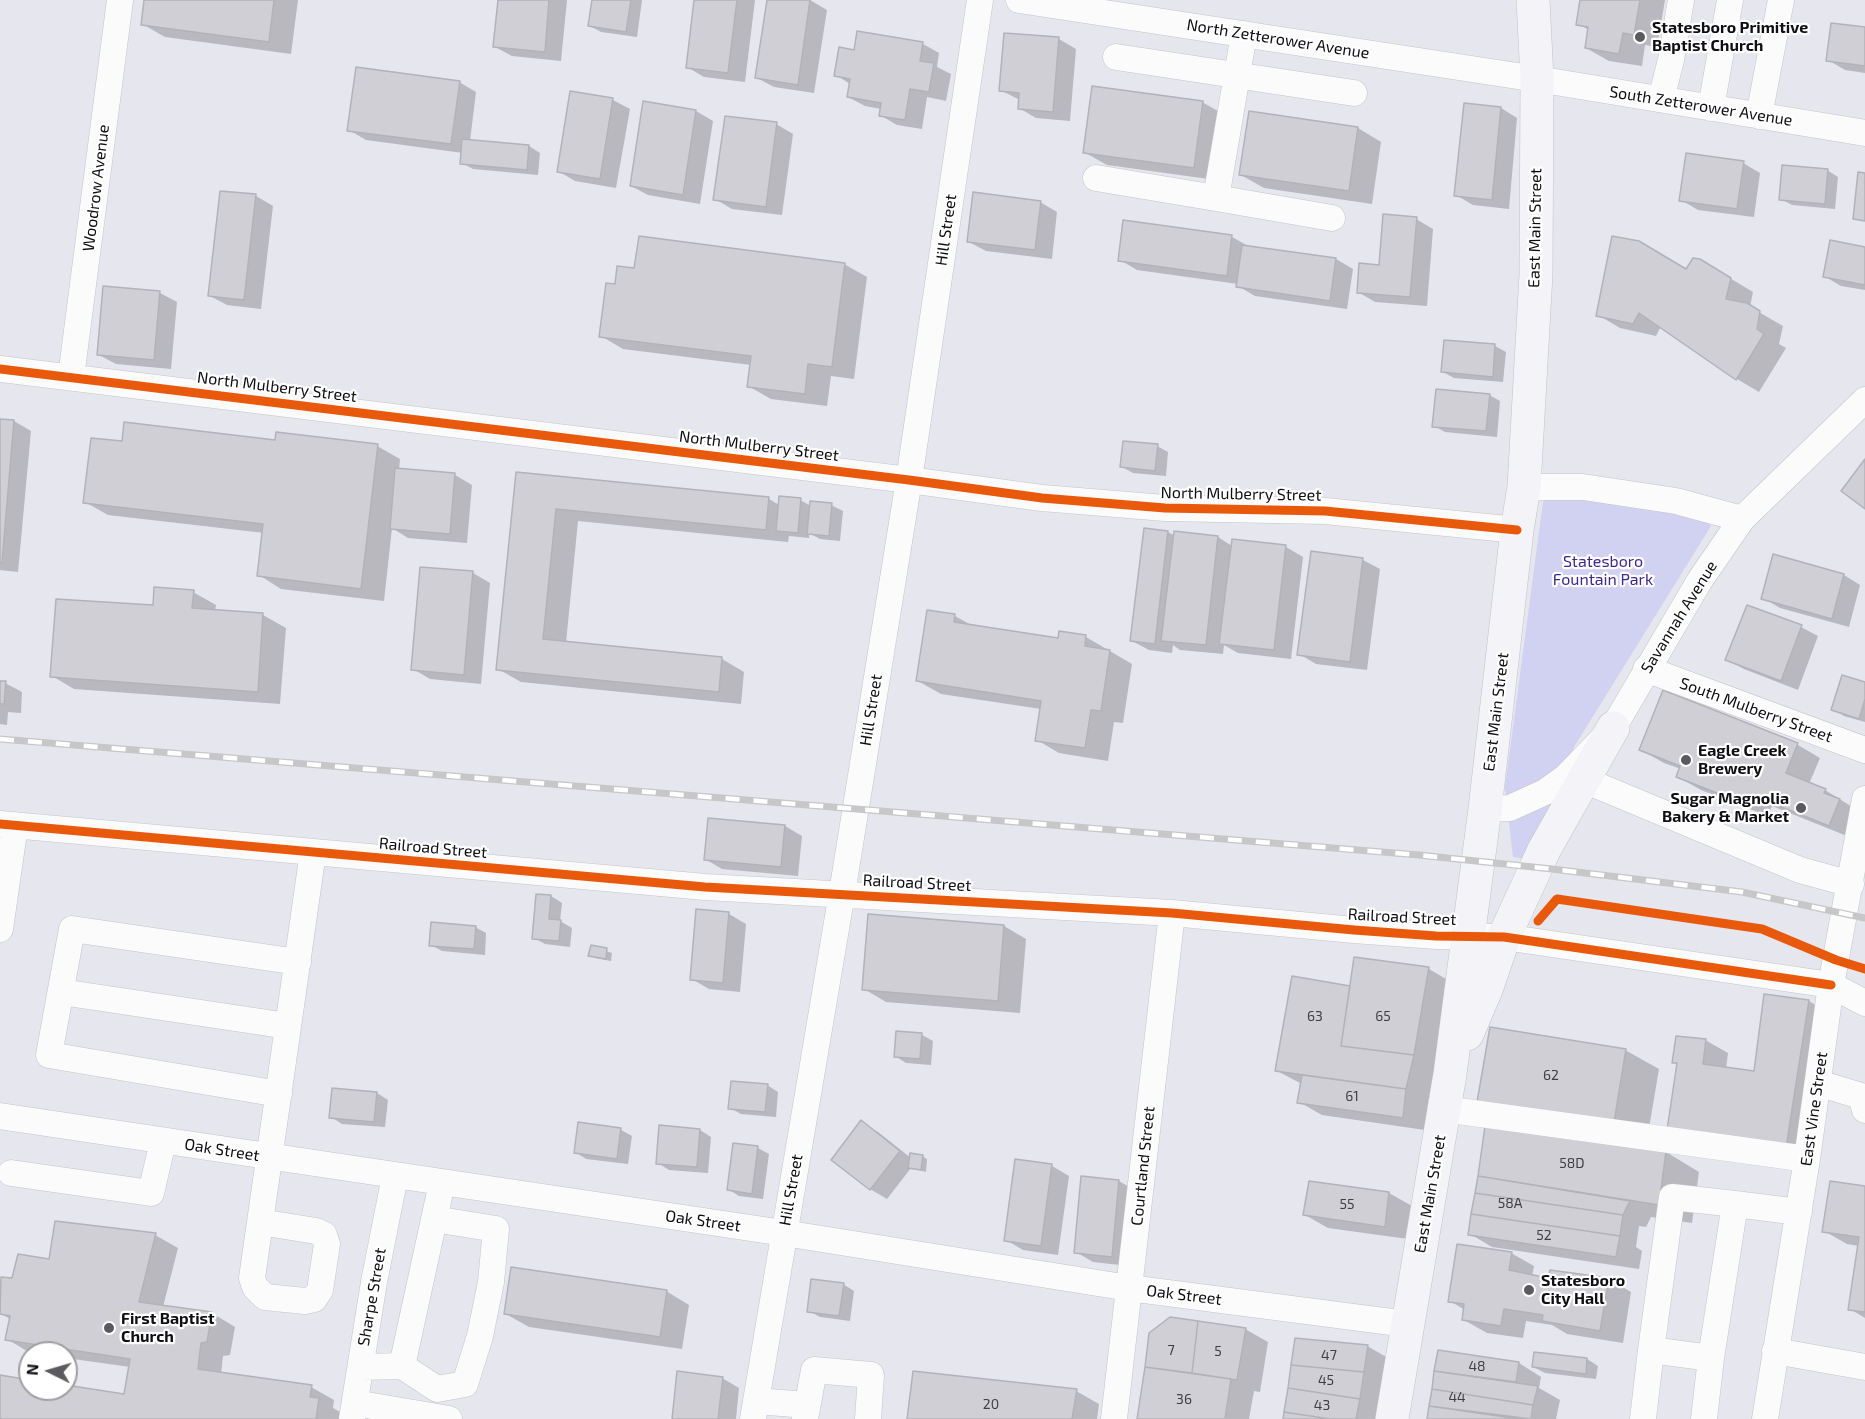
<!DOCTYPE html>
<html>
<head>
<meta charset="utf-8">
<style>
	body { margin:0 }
	#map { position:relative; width:1865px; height:1419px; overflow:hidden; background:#e6e6ee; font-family:"Exo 2",sans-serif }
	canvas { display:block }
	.north { position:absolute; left:18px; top:1341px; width:60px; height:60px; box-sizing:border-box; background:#fff; border:2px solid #9f9fa1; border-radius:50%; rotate:275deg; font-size:16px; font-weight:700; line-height:24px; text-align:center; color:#0e0e13 }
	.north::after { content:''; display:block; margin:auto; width:21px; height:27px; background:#5a5a60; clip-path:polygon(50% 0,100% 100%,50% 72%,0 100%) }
</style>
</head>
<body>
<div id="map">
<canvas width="1865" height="1419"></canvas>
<div class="north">N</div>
</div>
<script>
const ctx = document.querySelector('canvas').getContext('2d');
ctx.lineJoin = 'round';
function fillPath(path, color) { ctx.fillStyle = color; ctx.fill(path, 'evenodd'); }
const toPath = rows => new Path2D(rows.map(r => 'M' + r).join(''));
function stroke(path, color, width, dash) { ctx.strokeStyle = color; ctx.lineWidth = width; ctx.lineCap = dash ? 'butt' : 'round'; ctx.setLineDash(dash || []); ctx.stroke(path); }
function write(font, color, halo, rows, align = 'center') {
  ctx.font = font + ' "Exo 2",sans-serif'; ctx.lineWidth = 4.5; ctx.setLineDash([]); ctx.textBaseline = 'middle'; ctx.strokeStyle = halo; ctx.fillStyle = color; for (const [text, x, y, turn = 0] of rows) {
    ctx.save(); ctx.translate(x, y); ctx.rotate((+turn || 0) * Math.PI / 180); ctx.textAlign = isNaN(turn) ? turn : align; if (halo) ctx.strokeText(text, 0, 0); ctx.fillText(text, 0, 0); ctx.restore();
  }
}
fillPath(toPath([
	[1550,495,1696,514,1711,526,1574,747,1569,788,1528,859,1513,857,1505,787,1543,502]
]), '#d1d1f2');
fillPath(toPath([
	[145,0,298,0,291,54,165,37,142,24],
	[499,0,567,0,561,61,512,56,495,47],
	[593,0,642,0,637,37,601,32,590,26],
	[695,0,755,0,745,82,704,77,687,67],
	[768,0,810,0,827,10,814,93,774,87,757,78],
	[1582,0,1665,0,1657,47,1645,45,1642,66,1609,61,1586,48,1589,30,1578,24],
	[1865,29,1865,73,1845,70,1828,60],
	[1005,34,1059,39,1076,49,1070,121,1036,118,1019,108,1020,100,1000,90],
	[923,44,939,53,937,67,951,74,946,101,927,97,922,129,897,125,880,115,881,109,865,106,848,97,850,84,836,75,855,52],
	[459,82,476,92,470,141,529,146,540,153,538,175,473,169,462,163,463,153,366,140,349,130],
	[613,100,630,109,616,188,575,181,558,171],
	[1202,102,1225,115,1216,180,1107,165,1084,152],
	[1501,108,1517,118,1509,209,1473,205,1456,195],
	[696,111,713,121,700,204,648,195,631,186],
	[1250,113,1358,128,1381,142,1372,204,1264,188,1241,175],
	[776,124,793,134,782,215,732,209,715,199],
	[1743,163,1760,173,1754,217,1698,210,1681,200],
	[1827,170,1838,177,1835,209,1792,205,1781,199],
	[222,192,256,196,273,206,261,309,227,305,210,296],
	[1040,202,1057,212,1052,259,986,251,969,242],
	[1416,219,1433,229,1427,306,1375,302,1358,292],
	[1232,237,1250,247,1336,259,1353,269,1347,309,1255,296,1238,286,1238,284,1137,270,1120,260],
	[1865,249,1865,290,1841,286,1824,276],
	[844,264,867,277,854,379,831,376,827,406,771,399,748,386,751,365,623,349,601,336,636,269],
	[1687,271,1723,274,1753,292,1750,307,1783,326,1779,344,1786,348,1759,392,1737,379,1661,326,1656,336,1620,328,1598,315],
	[160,293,177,302,171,369,116,364,99,355],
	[1446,341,1495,346,1506,352,1503,382,1454,378,1443,372],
	[1489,395,1500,401,1497,437,1445,432,1434,426],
	[0,420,14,421,31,431,18,572,0,570],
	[123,443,377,446,400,459,399,470,455,475,472,485,467,543,408,538,392,528,384,601,281,589,259,575,264,533,108,515,85,502],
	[1157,446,1168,452,1166,476,1133,473,1122,467],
	[517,474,769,499,779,505,800,500,811,506,831,505,843,511,840,541,820,539,809,533,809,538,789,536,788,542,578,521,566,643,722,659,744,672,741,704,521,682,498,669],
	[1168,532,1175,536,1218,537,1232,546,1286,547,1303,557,1291,659,1238,653,1224,645,1223,654,1180,650,1173,645,1172,653,1149,650,1132,641],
	[1363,560,1380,569,1367,670,1316,664,1299,654],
	[422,568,473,573,490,583,481,684,430,679,413,669],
	[1844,575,1860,585,1849,627,1780,608,1763,598],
	[193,592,216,605,215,611,263,615,286,628,280,704,74,689,52,676,154,607],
	[1747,607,1801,627,1818,636,1798,690,1744,669,1727,660],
	[929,612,955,616,973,626,1059,640,1086,637,1132,664,1123,723,1114,722,1108,761,1059,753,1037,740,1041,709,941,694,918,681],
	[0,682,5,683,22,692,21,713,8,712,7,725,0,724],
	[1865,684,1865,722,1844,716,1833,709],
	[1664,692,1798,745,1820,758,1809,784,1825,790,1862,813,1852,838,1772,806,1768,816,1701,790,1678,777,1681,769,1664,763,1641,750],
	[785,826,802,836,798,876,722,869,705,859],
	[538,895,551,896,562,903,560,921,572,928,570,947,545,944,534,938],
	[698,911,729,914,746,924,740,992,709,989,692,979],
	[1004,926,1026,939,1020,1013,886,1002,864,989],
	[475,927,486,933,485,955,442,951,431,945],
	[592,947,612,953,611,961,595,958,590,956],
	[1429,969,1451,982,1428,1103,1425,1130,1322,1115,1299,1102,1302,1084,1277,1071,1351,987],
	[1809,1001,1831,1015,1809,1160,1674,1062,1705,1040,1728,1053,1726,1069,1755,1073],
	[897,1033,922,1035,933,1041,931,1065,906,1063,895,1056],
	[1625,1050,1659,1069,1647,1140,1512,1120],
	[767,1085,778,1092,776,1117,741,1114,730,1108],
	[377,1093,388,1100,385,1127,342,1124,331,1117],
	[861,1122,878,1132,911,1158,922,1156,927,1159,926,1172,911,1168,887,1199,870,1189],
	[1486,1128,1666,1152,1699,1172,1692,1223,1651,1217,1646,1227,1639,1226,1636,1247,1642,1251,1639,1269,1492,1247,1470,1234],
	[621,1130,632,1136,628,1164,586,1159,575,1152],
	[700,1130,711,1137,708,1173,669,1170,658,1163],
	[758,1148,769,1154,763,1199,739,1196,728,1189],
	[1052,1166,1069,1176,1058,1255,1023,1250,1006,1240],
	[1119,1181,1136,1191,1129,1266,1093,1262,1076,1252],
	[1310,1183,1389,1193,1412,1206,1408,1239,1328,1228,1305,1215],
	[1865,1188,1865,1318,1850,1309,1859,1246,1847,1244,1824,1231],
	[155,1235,178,1248,163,1307,212,1313,235,1327,230,1355,223,1356,221,1374,311,1387,334,1400,333,1408,342,1413,340,1419,0,1419,0,1376,30,1381,30,1389,66,1389,66,1387,126,1396,130,1367,66,1358,66,1353,30,1353,7,1339,10,1319,0,1313,2,1278,13,1279,51,1261],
	[1511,1253,1534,1266,1532,1276,1549,1279,1609,1279,1631,1292,1623,1343,1567,1334,1552,1325,1526,1321,1523,1338,1487,1333,1464,1320,1465,1310,1450,1301],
	[843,1284,854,1291,850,1321,820,1317,809,1311],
	[666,1291,689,1305,682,1349,529,1327,506,1314],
	[1245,1329,1268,1342,1260,1392,1254,1391,1249,1419,1139,1419,1150,1334],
	[1367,1346,1390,1359,1380,1419,1283,1419],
	[1439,1352,1519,1363,1541,1377,1539,1388,1560,1400,1556,1419,1428,1419],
	[1587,1359,1598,1366,1596,1379,1545,1373,1533,1367],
	[722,1378,739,1388,736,1419,673,1419],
	[1076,1391,1099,1404,1097,1419,908,1419]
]), '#0003');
const building = toPath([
	[144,0,274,0,269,42,141,25,144,0],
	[498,0,549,0,545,52,493,47,498,0],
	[592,0,631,0,626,32,588,26,592,0],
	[694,0,737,0,728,73,686,68,694,0],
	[767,0,810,0,798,85,755,78,767,0],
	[1580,0,1640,0,1634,35,1623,33,1619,54,1585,48,1588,27,1576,25,1580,0],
	[1831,23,1865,27,1865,66,1826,61,1831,23],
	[857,31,923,42,920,61,934,63,929,92,910,89,905,120,879,116,881,103,847,97,850,79,834,76,839,47,854,50,857,31],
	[1004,33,1059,37,1053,112,1018,109,1019,93,999,91,1004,33],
	[356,67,460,81,451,144,347,131,356,67],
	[1092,86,1203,101,1194,168,1083,153,1092,86],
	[570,91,613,98,600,179,557,172,570,91],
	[643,101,696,110,683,195,630,186,643,101],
	[1464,103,1501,107,1492,200,1454,196,1464,103],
	[1249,111,1358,127,1349,191,1239,175,1249,111],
	[725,116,777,122,766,207,713,200,725,116],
	[462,139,529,145,527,170,460,164,462,139],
	[1686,153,1744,161,1737,209,1679,201,1686,153],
	[1782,165,1828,169,1825,204,1779,200,1782,165],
	[1858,172,1865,173,1865,221,1853,219,1858,172],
	[220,191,256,194,244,300,208,296,220,191],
	[973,192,1041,201,1035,250,967,242,973,192],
	[1383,214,1417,217,1410,297,1357,293,1359,263,1379,265,1383,214],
	[1123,220,1232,235,1227,276,1118,261,1123,220],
	[639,236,845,263,832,367,808,364,805,394,747,387,751,356,599,337,606,283,615,284,617,266,634,268,639,236],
	[1612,236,1639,241,1686,269,1693,258,1700,259,1731,278,1726,299,1747,303,1760,311,1757,329,1764,334,1736,380,1639,313,1633,324,1596,316,1612,236],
	[1830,240,1865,247,1865,285,1823,277,1830,240],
	[1242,245,1336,258,1330,301,1236,287,1242,245],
	[103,286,160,291,154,360,97,355,103,286],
	[1444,340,1495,344,1493,377,1441,372,1444,340],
	[1436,389,1490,394,1486,431,1432,427,1436,389],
	[0,419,14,420,2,563,0,563,0,419],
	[124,422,275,440,276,432,378,444,361,589,257,576,263,524,83,503,91,438,122,441,124,422],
	[1123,441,1158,444,1155,471,1120,467,1123,441],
	[1865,459,1865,509,1841,491,1865,459],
	[395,468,455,473,450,534,390,529,395,468],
	[516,472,769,497,766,530,556,509,543,639,722,657,719,692,496,670,516,472],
	[779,496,801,498,798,533,776,531,779,496],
	[810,501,832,503,829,536,807,534,810,501],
	[1144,528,1168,531,1155,644,1130,641,1144,528],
	[1174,531,1218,536,1206,645,1161,641,1174,531],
	[1232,539,1286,545,1274,650,1219,644,1232,539],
	[1311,551,1363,558,1350,662,1297,655,1311,551],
	[1773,554,1844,574,1832,619,1761,599,1773,554],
	[420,567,473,571,464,675,411,670,420,567],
	[154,587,194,590,192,608,263,613,258,692,50,677,56,599,153,605,154,587],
	[1747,605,1802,625,1781,681,1725,660,1747,605],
	[927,610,955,614,954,622,1058,638,1059,631,1086,635,1085,646,1110,650,1101,711,1091,710,1085,748,1035,741,1041,701,916,681,927,610],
	[1842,675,1865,682,1865,699,1859,719,1831,710,1842,675],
	[0,681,6,681,4,704,0,704,0,681],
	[1663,690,1798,743,1786,773,1826,789,1824,793,1840,799,1829,826,1749,794,1745,804,1676,777,1680,766,1639,750,1663,690],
	[708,818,785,825,781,867,704,860,708,818],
	[536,894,551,895,549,919,561,920,559,941,532,939,536,894],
	[696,909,729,912,723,983,690,980,696,909],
	[868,914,1004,925,998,1001,862,990,868,914],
	[431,922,476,926,474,949,429,946,431,922],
	[591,945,607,948,606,959,588,956,591,945],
	[1354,957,1429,967,1414,1055,1341,1046,1354,957],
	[1292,976,1350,986,1341,1046,1414,1055,1406,1089,1275,1071,1292,976],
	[1764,994,1809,1000,1786,1148,1667,1130,1677,1063,1672,1063,1676,1036,1706,1039,1703,1064,1754,1071,1764,994],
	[1490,1027,1626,1049,1614,1122,1477,1102,1490,1027],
	[896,1031,922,1033,920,1059,894,1057,896,1031],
	[1302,1075,1406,1089,1403,1118,1297,1103,1302,1075],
	[731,1081,768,1084,765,1112,728,1109,731,1081],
	[332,1088,377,1092,374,1122,329,1118,332,1088],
	[861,1120,900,1151,870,1190,831,1160,861,1120],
	[578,1122,621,1128,617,1159,574,1153,578,1122],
	[659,1125,700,1129,697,1167,656,1164,659,1125],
	[1485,1126,1666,1151,1659,1205,1478,1176,1485,1126],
	[733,1143,758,1146,752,1194,727,1190,733,1143],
	[910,1153,923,1155,921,1170,908,1168,910,1153],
	[1015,1159,1052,1164,1041,1246,1004,1241,1015,1159],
	[1081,1176,1119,1180,1112,1257,1074,1253,1081,1176],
	[1478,1176,1630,1201,1623,1215,1475,1193,1478,1176],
	[1309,1181,1389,1192,1385,1227,1303,1215,1309,1181],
	[1830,1181,1865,1186,1865,1312,1848,1310,1859,1237,1822,1232,1830,1181],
	[1475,1193,1623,1215,1620,1236,1471,1214,1475,1193],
	[1471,1214,1620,1236,1616,1257,1468,1235,1471,1214],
	[55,1221,156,1233,139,1302,212,1312,207,1342,201,1343,198,1369,312,1385,310,1397,319,1398,316,1419,0,1419,0,1375,30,1380,30,1389,66,1389,66,1385,124,1394,130,1359,5,1340,10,1316,0,1314,1,1277,12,1278,18,1254,49,1259,55,1221],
	[1457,1244,1512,1252,1509,1270,1548,1278,1550,1270,1609,1278,1600,1331,1542,1321,1543,1315,1504,1309,1501,1326,1462,1320,1464,1304,1448,1302,1457,1244],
	[511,1267,667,1290,660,1337,504,1314,511,1267],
	[811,1279,844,1283,839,1316,807,1312,811,1279],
	[1170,1317,1198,1321,1192,1373,1145,1367,1149,1333,1170,1317],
	[1198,1321,1246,1328,1237,1380,1192,1373,1198,1321],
	[1295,1338,1368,1345,1364,1372,1291,1365,1295,1338],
	[1438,1350,1519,1362,1516,1382,1434,1371,1438,1350],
	[1534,1352,1587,1358,1586,1374,1532,1367,1534,1352],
	[1291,1365,1364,1372,1360,1399,1288,1388,1291,1365],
	[1145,1367,1231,1379,1225,1419,1137,1419,1145,1367],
	[677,1371,723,1377,718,1419,672,1419,677,1371],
	[913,1371,1077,1389,1072,1419,907,1419,913,1371],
	[1434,1371,1538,1386,1533,1405,1432,1389,1434,1371],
	[1288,1388,1360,1399,1356,1419,1330,1419,1284,1412,1288,1388],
	[1432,1389,1533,1405,1531,1419,1429,1406,1432,1389],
	[1429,1406,1519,1419,1427,1419,1429,1406],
	[1284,1412,1330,1419,1283,1419,1284,1412]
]);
fillPath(building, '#cfcfd5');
stroke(building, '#b2b2b8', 1.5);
const minor = toPath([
	[1019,0,1537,79,1865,133],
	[1244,34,1216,198,1332,218],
	[1116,57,1354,93],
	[1661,99,1671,60,1681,0],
	[1711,108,1730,0],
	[1759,116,1781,0],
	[1096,178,1216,198],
	[0,369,909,480,1042,498,1165,508,1325,511,1517,530],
	[71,377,120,0],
	[1524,487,1583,487,1676,501,1742,519],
	[1646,669,1865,750],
	[1584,780,1800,870,1851,884],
	[1485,809,1510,808,1545,792,1566,777,1613,728,1700,580,1742,519,1865,400],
	[0,824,705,887,1172,913,1354,930,1436,936,1504,937,1831,985,1865,1003],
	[0,929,15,825],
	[61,992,288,1026],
	[1818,1083,1861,1096,1865,1110],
	[279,1094,49,1055,72,929,298,962],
	[1444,1109,1807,1159],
	[0,1116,784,1233,1129,1288,1407,1324],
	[11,1173,151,1193,163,1141],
	[1735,1204,1711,1358,1651,1350,1672,1197,1735,1204,1799,1212],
	[260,1222,316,1231,324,1235,327,1244,320,1290,314,1299,305,1301,265,1297,255,1287,252,1278,313,852],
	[1775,1351,1865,1367],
	[402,1366,442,1183],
	[361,1367,402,1366,437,1389,465,1384,480,1336,491,1282,496,1229,434,1219],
	[756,1401,807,1405],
	[355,1403,449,1419],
	[352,1419,374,1282,395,1176],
	[753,1419,842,893,909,480,980,0],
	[805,1419,814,1370,871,1375,868,1419],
	[1114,1419,1172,913],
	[1643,1419,1651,1350],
	[1704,1419,1711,1358],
	[1765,1419,1807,1159,1831,985,1865,799]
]);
const major = toPath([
	[1467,1034,1487,987,1504,937,1544,850,1613,728],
	[1392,1419,1450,1074,1485,809,1517,530,1524,487,1536,274,1537,79,1533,0]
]);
stroke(minor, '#c3c3c9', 27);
stroke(major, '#c1c1c5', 34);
stroke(minor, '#fbfbfc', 26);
stroke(major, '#f4f4f8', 33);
const rail = toPath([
	[0,739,1419,855,1552,869,1742,892,1865,918]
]);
stroke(rail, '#c7c7c9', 7);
stroke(rail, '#fff', 4.5, [14]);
stroke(toPath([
	[0,369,909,480,1042,498,1165,508,1325,511,1517,530],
	[0,824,705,887,1172,913,1354,930,1436,936,1504,937,1831,985],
	[1538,921,1557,899,1762,929,1836,960,1865,969]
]), '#e8590c', 9);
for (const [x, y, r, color] of [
	[1640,37,6,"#5a5a60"],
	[1686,760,6,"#5a5a60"],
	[1801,808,6,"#5a5a60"],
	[1529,1290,6,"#5a5a60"],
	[109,1328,6,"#5a5a60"]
]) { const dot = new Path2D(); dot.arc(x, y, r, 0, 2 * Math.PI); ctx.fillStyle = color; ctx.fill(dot); stroke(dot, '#fff', 2); }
write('14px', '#3f3f44', null, [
	["63",1315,1016],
	["65",1383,1016],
	["62",1551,1075],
	["61",1352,1096],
	["58D",1572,1163],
	["58A",1510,1203],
	["55",1347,1204],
	["52",1544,1235],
	["7",1171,1350],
	["5",1218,1351],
	["47",1329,1355],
	["48",1477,1366],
	["45",1326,1380],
	["44",1457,1397],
	["36",1184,1399],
	["20",991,1404],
	["43",1322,1405]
]);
write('bold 16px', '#0e0e13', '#fff', [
	["Statesboro Primitive",1652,28],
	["Baptist Church",1652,46],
	["Eagle Creek",1698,751],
	["Brewery",1698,769],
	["Sugar Magnolia",1789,799,"right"],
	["Bakery & Market",1789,817,"right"],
	["Statesboro",1541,1281],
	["City Hall",1541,1299],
	["First Baptist",121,1319],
	["Church",121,1337]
], 'left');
write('16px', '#0e0e13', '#fff', [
	["North Zetterower Avenue",1278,39,9],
	["South Zetterower Avenue",1701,106,9],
	["Woodrow Avenue",96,188,-83],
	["East Main Street",1535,228,-89],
	["Hill Street",946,230,-82],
	["North Mulberry Street",277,387,7],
	["North Mulberry Street",759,446,7],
	["North Mulberry Street",1241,494,1],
	["Savannah Avenue",1679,617,-58],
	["Hill Street",871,710,-81],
	["South Mulberry Street",1756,710,20],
	["East Main Street",1496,712,-83],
	["Railroad Street",433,848,5],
	["Railroad Street",917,883,3],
	["Railroad Street",1402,917,3],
	["East Vine Street",1814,1109,-82],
	["Oak Street",222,1150,9],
	["Courtland Street",1143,1166,-84],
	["Hill Street",791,1190,-80],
	["East Main Street",1430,1194,-80],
	["Oak Street",703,1221,8],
	["Oak Street",1184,1295,7],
	["Sharpe Street",372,1297,-80]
]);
write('16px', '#3d298f', '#fff', [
	["Statesboro",1603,562],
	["Fountain Park",1603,580]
]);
</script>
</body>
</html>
